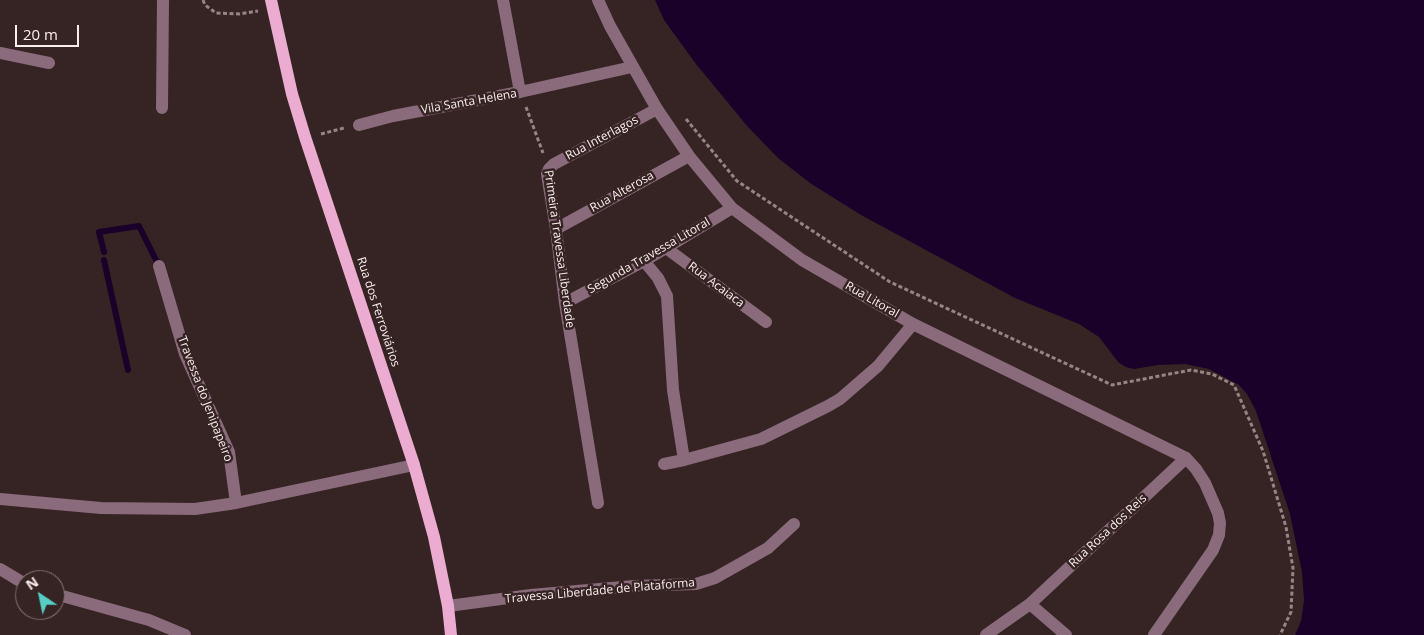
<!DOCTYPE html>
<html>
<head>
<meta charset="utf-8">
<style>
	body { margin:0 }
	#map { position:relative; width:1424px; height:635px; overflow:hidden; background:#362424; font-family:"Open Sans",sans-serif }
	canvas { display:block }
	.north { position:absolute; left:15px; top:570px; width:50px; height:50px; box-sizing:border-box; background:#362424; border:1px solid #847474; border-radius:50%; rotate:326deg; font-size:14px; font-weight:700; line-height:20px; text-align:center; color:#faeded }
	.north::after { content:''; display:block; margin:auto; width:18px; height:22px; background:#55cec6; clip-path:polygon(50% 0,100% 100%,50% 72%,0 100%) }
	.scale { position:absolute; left:15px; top:25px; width:64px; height:22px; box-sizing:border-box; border:2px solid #faeded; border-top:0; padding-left:6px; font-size:15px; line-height:18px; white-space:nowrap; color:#faeded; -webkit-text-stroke:4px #362424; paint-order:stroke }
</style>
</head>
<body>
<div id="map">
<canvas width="1424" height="635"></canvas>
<div class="north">N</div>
<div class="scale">20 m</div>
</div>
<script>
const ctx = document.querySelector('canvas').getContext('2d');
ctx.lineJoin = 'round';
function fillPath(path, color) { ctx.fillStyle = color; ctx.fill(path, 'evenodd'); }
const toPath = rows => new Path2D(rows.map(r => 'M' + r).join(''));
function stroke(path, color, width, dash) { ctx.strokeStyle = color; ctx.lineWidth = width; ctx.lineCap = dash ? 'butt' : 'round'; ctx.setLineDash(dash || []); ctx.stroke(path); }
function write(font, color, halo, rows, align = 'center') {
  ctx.font = font + ' "Open Sans",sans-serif'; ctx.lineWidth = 5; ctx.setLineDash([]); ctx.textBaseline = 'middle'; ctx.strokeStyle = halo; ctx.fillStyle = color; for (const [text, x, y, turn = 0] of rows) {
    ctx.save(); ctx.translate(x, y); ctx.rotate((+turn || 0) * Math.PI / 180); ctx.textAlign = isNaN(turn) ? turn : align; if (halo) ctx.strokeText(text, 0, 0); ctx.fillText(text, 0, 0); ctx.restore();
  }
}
fillPath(toPath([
	[655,0,1424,0,1424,635,1295,635,1301,621,1304,600,1302,572,1290,514,1256,411,1247,394,1239,385,1209,369,1185,364,1158,365,1134,369,1126,367,1119,363,1099,337,1079,324,1015,298,861,215,810,183,778,158,748,127,696,64,664,20]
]), '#1a0129');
stroke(toPath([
	[104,252,99,232,139,226,159,266],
	[104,260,128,370]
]), '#1a0129', 6);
stroke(toPath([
	[203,0,205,5,216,13,239,14,258,11],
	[526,107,543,153],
	[686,119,737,181,890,282,1112,385,1191,370,1212,374,1234,385,1263,451,1286,527,1293,568,1291,612,1280,635],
	[321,134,344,128]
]), '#958585', 3, [4, 2.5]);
stroke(toPath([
	[503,0,520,92],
	[598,0,610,26,657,109,689,156,732,208,802,260,913,324,1186,458,1196,469,1205,483,1218,513,1220,523,1219,535,1213,550,1154,635],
	[0,53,49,63],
	[162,108,163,0],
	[359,125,393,116,520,92,632,67],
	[556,229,689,156],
	[666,248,766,322],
	[644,261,658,278,667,296,673,390,684,460],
	[159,266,185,354,229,452,236,503],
	[565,303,644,261,732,208],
	[664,464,684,460,761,439,828,406,840,399,878,366,913,324],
	[0,499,101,508,195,509,236,503,414,465],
	[598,503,565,303,556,229,547,174,549,169,554,164,657,109],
	[0,569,25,584],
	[55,594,149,620,185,635],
	[1030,604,1066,635],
	[448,606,531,595,634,586,696,584,715,578,768,548,794,524],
	[986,635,1030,604,1186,458]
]), '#8a6b7c', 12);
stroke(toPath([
	[271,0,292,94,305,137,414,465,434,537,448,606,451,635]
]), '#ecabd0', 12);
write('12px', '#faeded', '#362424', [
	["Vila Santa Helena",469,102,-10],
	["Rua Interlagos",602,138,-28],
	["Rua Alterosa",622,192,-29],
	["Primeira Travessa Liberdade",559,249,82],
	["Segunda Travessa Litoral",649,256,-30],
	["Rua Acaiaca",716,285,37],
	["Rua Litoral",872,300,30],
	["Rua dos Ferroviários",378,312,72],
	["Travessa do Jenipapeiro",205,399,69],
	["Rua Rosa dos Reis",1108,531,-43],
	["Travessa Liberdade de Plataforma",600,591,-5]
]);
</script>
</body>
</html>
